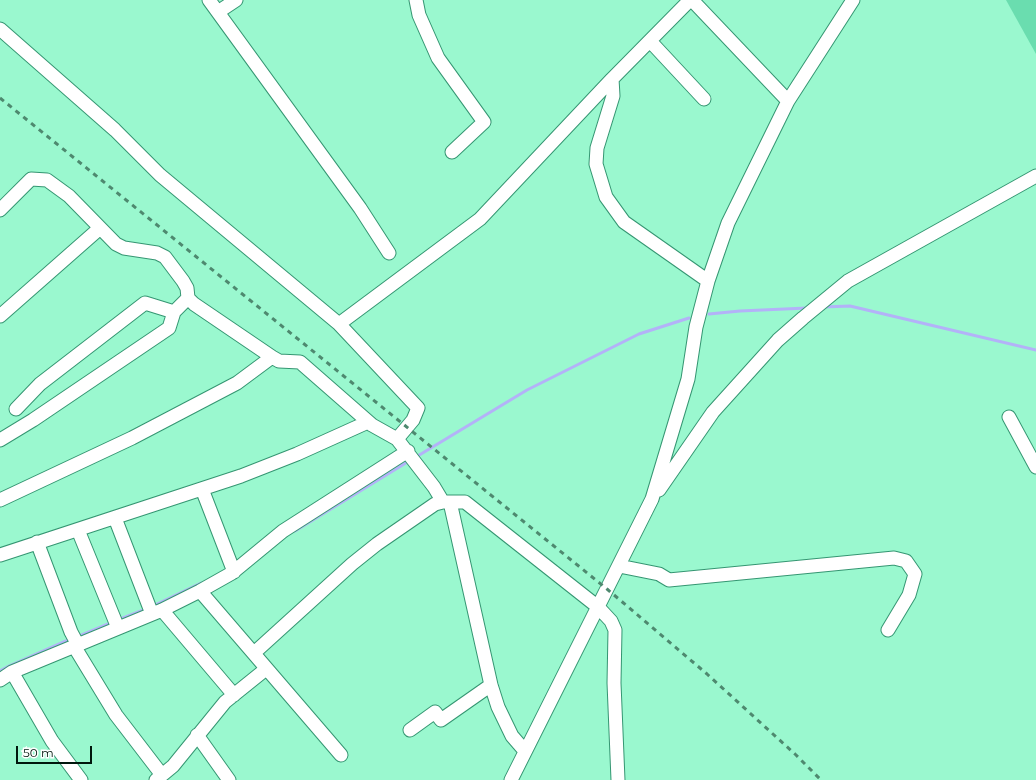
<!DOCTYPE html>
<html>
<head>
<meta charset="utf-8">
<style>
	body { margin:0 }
	#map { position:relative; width:1036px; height:780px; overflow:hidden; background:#9af8cf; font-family:Montserrat,sans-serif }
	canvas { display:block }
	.scale { position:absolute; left:16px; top:746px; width:76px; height:18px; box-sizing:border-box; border:2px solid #00170d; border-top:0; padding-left:5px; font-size:12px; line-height:14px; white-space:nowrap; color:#00170d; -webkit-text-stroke:3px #fff; paint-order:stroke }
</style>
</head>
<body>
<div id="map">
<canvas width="1036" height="780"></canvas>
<div class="scale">50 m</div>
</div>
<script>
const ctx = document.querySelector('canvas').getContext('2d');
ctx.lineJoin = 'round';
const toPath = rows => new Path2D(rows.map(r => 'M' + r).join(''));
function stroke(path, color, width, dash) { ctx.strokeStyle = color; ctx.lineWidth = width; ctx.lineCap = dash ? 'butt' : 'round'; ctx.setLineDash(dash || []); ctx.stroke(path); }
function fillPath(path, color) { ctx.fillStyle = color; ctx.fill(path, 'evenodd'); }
stroke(toPath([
	[823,307,850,306,1036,350],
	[709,314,740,311,807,308],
	[416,457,527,390,639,334,689,318],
	[295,531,409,461],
	[153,606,201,583],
	[118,620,146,609],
	[77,637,113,622],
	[0,671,9,666,70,639]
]), '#b3b2f8', 3);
fillPath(toPath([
	[1006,0,1036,0,1036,54]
]), '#6addaf');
const minor = toPath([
	[209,0,360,208,389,253],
	[416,0,419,15,438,58,484,122,452,152],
	[692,0,788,101],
	[218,12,236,0],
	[0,29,115,130,160,175,339,324,418,408,413,420,397,439],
	[650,41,704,99],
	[612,79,613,96,597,148,596,164,606,197,624,222,708,281],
	[0,210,31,179,47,180,69,196,116,244,124,248,157,253,165,257,183,281,187,288,188,298,194,304,272,357,279,361,300,362,372,425,397,439,434,487,443,502],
	[0,316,100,228],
	[339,324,480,219,612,79,690,0],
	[16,409,40,384,145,303,174,312],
	[1009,417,1036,467],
	[0,440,33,420,169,328,174,312,188,298],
	[202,489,234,572],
	[659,490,713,412,778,340,803,318,848,281,1036,176],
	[0,500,132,438,237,383,272,357],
	[450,502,491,685,498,707,512,736,525,751],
	[115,518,152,614],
	[78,530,118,628],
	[37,542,71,632,78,645],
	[0,555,241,476,297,454,368,422],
	[619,566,659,574,669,580,894,558,906,561,915,574,909,595,888,630],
	[200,591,341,755],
	[162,610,234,695],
	[74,646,116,715,162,775],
	[254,653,352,564,377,544,435,504,443,502,465,502,598,607,611,621,615,630,614,683,618,780],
	[12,672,52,741,81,780],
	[0,680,12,672,162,610,200,591,232,573,283,531,408,451],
	[410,730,435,712,441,720,491,685],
	[197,735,229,780],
	[156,780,173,766,225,702,266,669],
	[511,780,652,499,688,379,696,327,708,281,728,223,788,101,853,0]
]);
stroke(minor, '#359672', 15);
stroke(minor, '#fff', 13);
stroke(toPath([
	[0,98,607,589,707,674,796,755,821,780]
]), '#4e896f', 3, [5, 5]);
</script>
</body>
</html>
